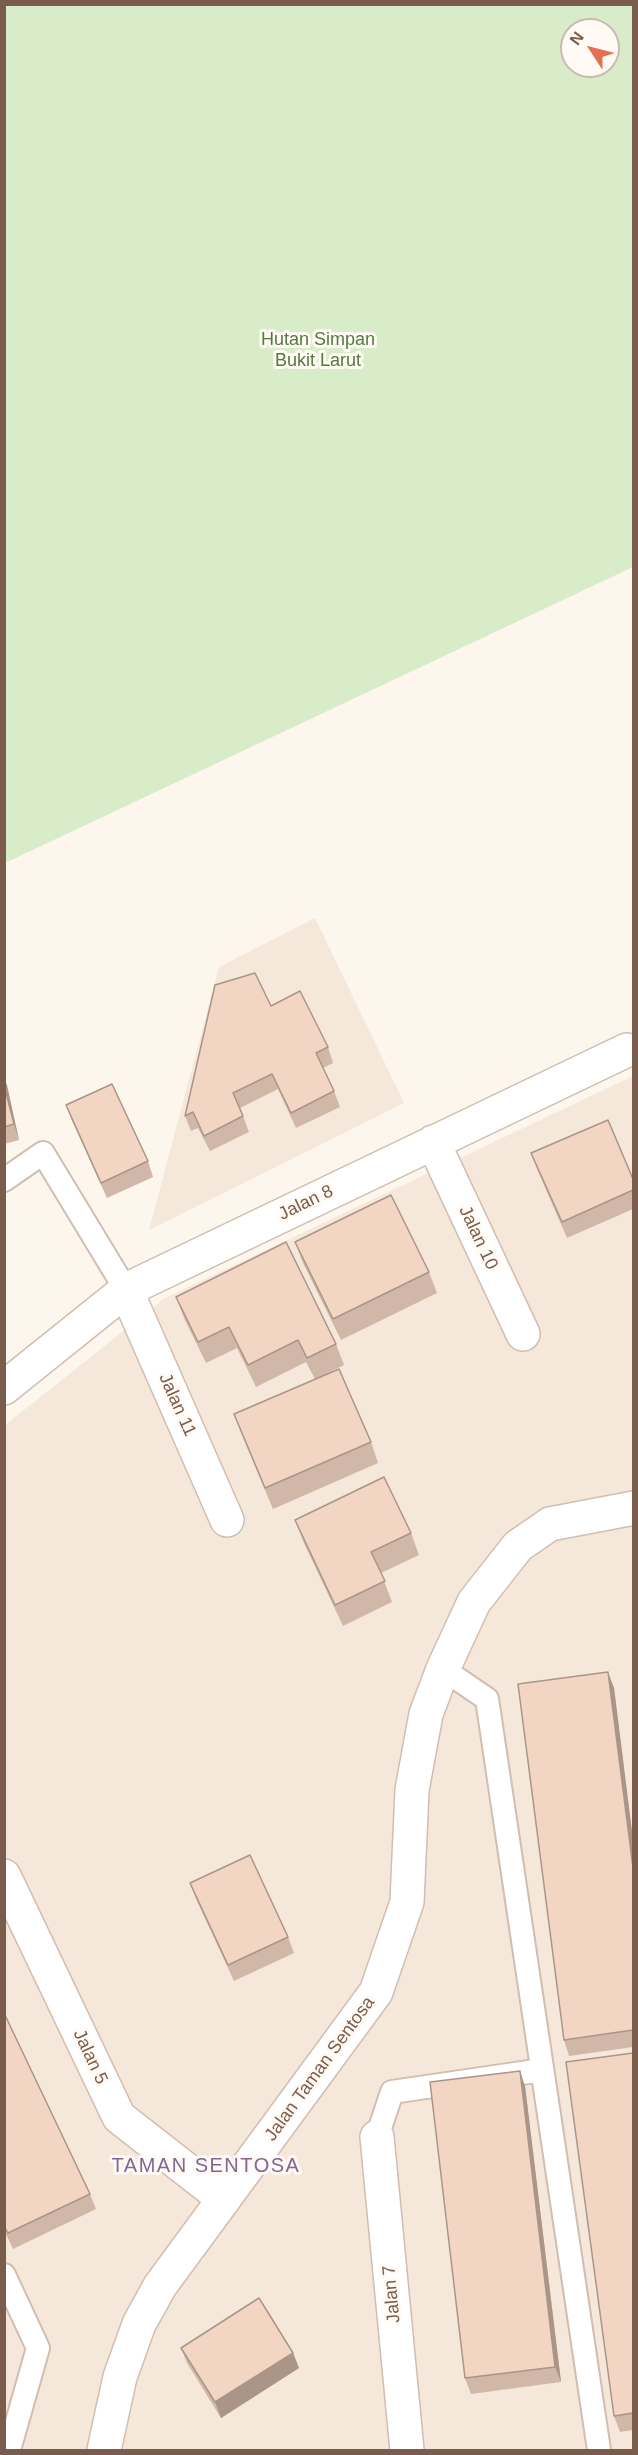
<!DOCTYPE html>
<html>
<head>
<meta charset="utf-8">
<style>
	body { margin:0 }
	#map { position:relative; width:638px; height:2455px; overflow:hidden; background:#fdf6ec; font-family:Helvetica,sans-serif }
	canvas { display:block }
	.frame { position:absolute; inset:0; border:6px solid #7a5c4d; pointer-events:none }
	.north { position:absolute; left:560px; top:18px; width:60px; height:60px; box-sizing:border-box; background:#fffaf3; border:2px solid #cabbb1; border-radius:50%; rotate:306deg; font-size:16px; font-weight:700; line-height:24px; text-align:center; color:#7a5c4d }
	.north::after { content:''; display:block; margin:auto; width:21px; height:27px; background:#e76f51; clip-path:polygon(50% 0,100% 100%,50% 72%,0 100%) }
</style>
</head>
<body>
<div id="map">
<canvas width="638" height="2455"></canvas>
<div class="frame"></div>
<div class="north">N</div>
</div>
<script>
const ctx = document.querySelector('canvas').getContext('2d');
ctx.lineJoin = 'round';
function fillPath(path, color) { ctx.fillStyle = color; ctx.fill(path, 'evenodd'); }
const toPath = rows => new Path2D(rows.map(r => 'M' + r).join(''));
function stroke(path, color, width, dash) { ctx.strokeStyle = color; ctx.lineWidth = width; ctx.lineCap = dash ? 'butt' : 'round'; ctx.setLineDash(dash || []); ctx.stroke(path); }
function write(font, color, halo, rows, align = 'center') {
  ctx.font = font + ' Helvetica,sans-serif'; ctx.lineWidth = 6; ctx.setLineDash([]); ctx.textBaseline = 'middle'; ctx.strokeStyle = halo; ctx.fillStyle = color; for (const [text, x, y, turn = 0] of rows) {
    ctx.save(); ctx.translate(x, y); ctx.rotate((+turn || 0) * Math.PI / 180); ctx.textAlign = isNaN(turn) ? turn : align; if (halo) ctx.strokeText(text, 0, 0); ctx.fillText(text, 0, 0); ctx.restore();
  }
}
fillPath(toPath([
	[315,918,404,1103,149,1230,219,967],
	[633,1076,633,2450,5,2450,5,1425,165,1298]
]), '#f5e8da');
fillPath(toPath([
	[4,5,634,5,633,567,5,863],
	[572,30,608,30,608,66,572,66]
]), '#d8ecc9');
const lane = toPath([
	[4,1180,43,1153,126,1290],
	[443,1669,487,1699,599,2450],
	[377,2137,392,2092,542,2070],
	[4,2275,38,2348,9,2450]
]);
const street = toPath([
	[433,1142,523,1334],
	[126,1290,227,1520],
	[4,1388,126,1290,627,1050],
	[4,1876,119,2117,224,2199],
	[377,2137,407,2450],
	[104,2450,120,2377,139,2324,160,2286,376,1992,407,1902,412,1790,426,1714,443,1669,474,1602,518,1546,550,1524,634,1508]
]);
stroke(lane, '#d1beb0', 26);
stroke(street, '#d1beb0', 36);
stroke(lane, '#fff', 22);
stroke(street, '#fff', 33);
fillPath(toPath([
	[271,1006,328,1047,333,1063,323,1068,334,1091,340,1107,296,1128,278,1089,240,1108,249,1132,210,1151,198,1128,191,1131,185,1116],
	[4,1079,19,1140,4,1144],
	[66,1105,148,1161,153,1177,107,1198,72,1121],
	[531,1153,633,1179,633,1209,567,1238,537,1169],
	[295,1242,429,1272,437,1293,341,1340,303,1263],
	[176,1297,336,1344,344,1365,315,1379,306,1362,256,1387,237,1348,206,1363,184,1318],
	[234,1414,371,1442,378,1463,273,1509,242,1435],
	[295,1520,411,1533,419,1555,381,1573,392,1602,343,1626,303,1541],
	[614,1688,633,1840,633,2047,569,2056,564,2040],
	[190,1883,288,1937,294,1953,234,1981,196,1899],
	[4,2013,90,2194,96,2209,13,2249,4,2230],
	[633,2053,633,2430,620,2432,614,2416],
	[525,2086,561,2382,471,2394,465,2378],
	[181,2348,293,2353,299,2368,221,2418,187,2363]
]), '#d1b7a8');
fillPath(toPath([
	[4,1079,7,1085,19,1140,14,1124,4,1085],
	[608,1672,614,1688,633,1840,633,1868],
	[520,2071,525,2086,561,2382,555,2367],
	[293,2353,299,2368,221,2418,215,2402]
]), '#aa9588');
const building = toPath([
	[255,973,271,1006,300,991,328,1047,316,1053,334,1091,291,1113,272,1074,233,1093,243,1116,204,1136,193,1112,185,1116,215,985,255,973],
	[112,1084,148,1161,101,1183,66,1105,112,1084],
	[4,1085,14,1124,4,1127,4,1085],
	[608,1120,633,1179,633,1190,562,1222,531,1153,608,1120],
	[391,1195,429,1272,333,1319,295,1242,391,1195],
	[286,1242,336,1344,307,1358,298,1340,248,1365,229,1327,198,1342,176,1297,286,1242],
	[339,1369,371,1442,265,1488,234,1414,339,1369],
	[384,1477,411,1533,371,1552,385,1581,335,1605,295,1520,384,1477],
	[608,1672,633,1868,633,2030,564,2040,518,1684,608,1672],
	[250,1855,288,1937,228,1965,190,1883,250,1855],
	[4,2013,90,2194,8,2233,4,2226,4,2013],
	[633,2053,633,2413,614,2416,566,2062,633,2053],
	[520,2071,555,2367,465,2378,430,2082,520,2071],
	[259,2298,293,2353,215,2402,181,2348,259,2298]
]);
fillPath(building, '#f3d5c3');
stroke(building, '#aa9588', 1.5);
write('18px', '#537a41', '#fffaf3', [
	["Hutan Simpan",318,340],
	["Bukit Larut",318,361]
]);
write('18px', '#7a5c4d', '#fffaf3', [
	["Jalan 8",306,1203,-26],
	["Jalan 10",478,1238,65],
	["Jalan 11",177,1405,66],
	["Jalan 5",90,2057,65],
	["Jalan Taman Sentosa",320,2069,-54],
	["Jalan 7",392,2294,-95]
]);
ctx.letterSpacing = '1.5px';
write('20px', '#846695', '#fffaf3', [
	["TAMAN SENTOSA",206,2166]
]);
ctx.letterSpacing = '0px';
</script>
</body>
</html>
